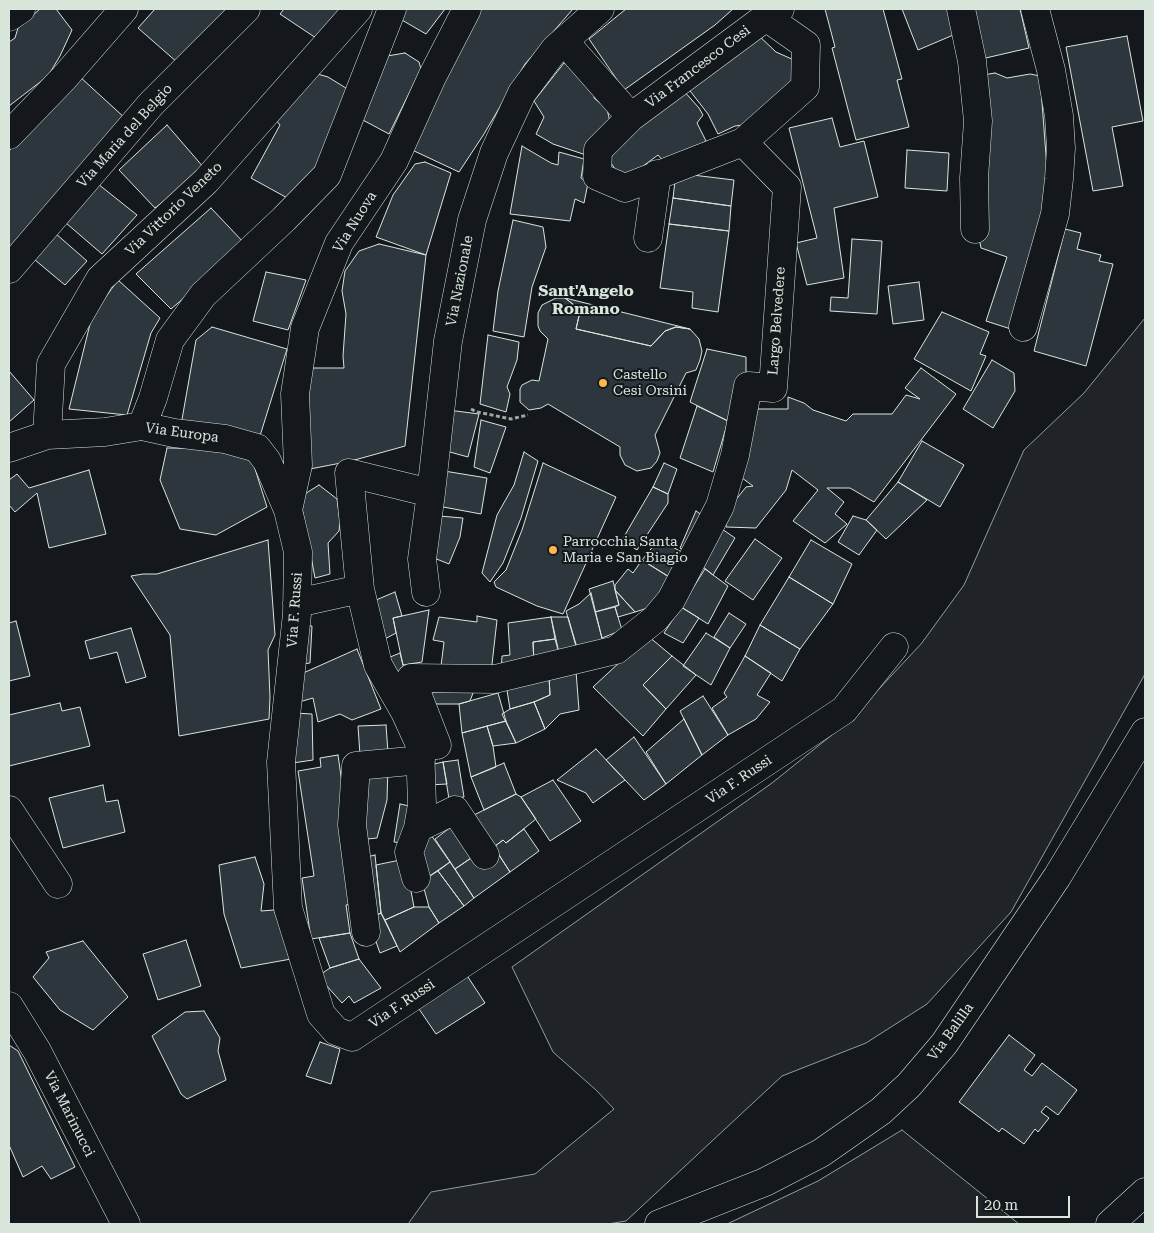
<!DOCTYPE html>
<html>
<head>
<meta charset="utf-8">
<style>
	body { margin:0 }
	#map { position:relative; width:1154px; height:1233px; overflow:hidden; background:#14181c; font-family:"Roboto Serif",serif }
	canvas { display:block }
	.frame { position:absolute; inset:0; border:10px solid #d8e6dc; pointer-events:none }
	.scale { position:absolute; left:976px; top:1196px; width:94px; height:22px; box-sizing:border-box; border:2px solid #d8e6dc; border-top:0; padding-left:6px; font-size:15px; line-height:18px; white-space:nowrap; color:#d8e6dc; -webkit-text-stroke:4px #14181c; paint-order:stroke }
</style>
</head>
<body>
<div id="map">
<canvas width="1154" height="1233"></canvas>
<div class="frame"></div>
<div class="scale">20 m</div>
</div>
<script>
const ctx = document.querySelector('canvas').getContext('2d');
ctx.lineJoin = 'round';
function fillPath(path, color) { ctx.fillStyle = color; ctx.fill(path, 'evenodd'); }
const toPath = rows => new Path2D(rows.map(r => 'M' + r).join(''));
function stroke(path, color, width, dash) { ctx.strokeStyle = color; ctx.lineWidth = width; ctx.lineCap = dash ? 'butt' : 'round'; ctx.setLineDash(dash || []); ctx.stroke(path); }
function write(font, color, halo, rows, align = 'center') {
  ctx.font = font + ' "Roboto Serif",serif'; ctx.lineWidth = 4; ctx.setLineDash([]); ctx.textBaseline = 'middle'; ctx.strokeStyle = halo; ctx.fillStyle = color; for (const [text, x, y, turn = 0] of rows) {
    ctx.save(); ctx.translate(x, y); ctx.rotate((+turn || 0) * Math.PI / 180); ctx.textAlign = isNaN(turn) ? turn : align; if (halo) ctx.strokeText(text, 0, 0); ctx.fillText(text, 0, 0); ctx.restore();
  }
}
const green = toPath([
	[1145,318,1145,674,1011,912,927,1004,866,1043,782,1076,626,1221,608,1224,408,1224,431,1192,535,1174,614,1109,596,1090,553,1052,512,967,772,783,848,722,921,644,964,585,1024,450,1084,393,1145,318],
	[902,1130,1019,1224,727,1224,818,1181,902,1130]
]);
fillPath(green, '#202428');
stroke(green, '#939e99', 1);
const building = toPath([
	[40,9,56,9,72,30,60,56,48,76,9,106,9,42,15,38,18,28,40,9],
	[155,9,234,9,178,63,138,28,155,9],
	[284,9,344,9,319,40,280,14,284,9],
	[398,9,445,9,426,34,395,16,398,9],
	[477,9,573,9,525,64,484,134,459,172,410,149,477,9],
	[626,9,733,9,715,25,624,90,589,39,626,9],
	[825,9,883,9,902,79,897,80,909,127,856,140,832,48,835,47,825,9],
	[902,9,948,9,958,33,918,50,902,9],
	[966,9,1020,9,1029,48,977,60,966,9],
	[757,34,776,52,794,60,796,85,752,124,735,126,718,134,708,114,687,87,757,34],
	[1127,36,1143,121,1112,127,1123,186,1093,191,1066,47,1127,36],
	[405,53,419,62,421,69,389,134,361,119,387,56,405,53],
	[564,63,580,70,595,90,594,98,607,109,611,126,586,155,553,144,536,134,544,117,534,101,564,63],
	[314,73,328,77,354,93,334,142,291,200,251,178,280,125,276,120,314,73],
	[995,73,1007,78,1030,74,1040,76,1049,195,1014,330,986,321,1007,257,981,248,976,222,977,76,995,73],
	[79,76,126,119,9,259,9,151,79,76],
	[683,90,699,108,703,115,697,123,706,141,668,167,658,155,623,181,609,160,624,140,683,90],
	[832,118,840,147,864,141,878,197,834,208,844,278,807,285,796,243,817,238,789,128,832,118],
	[167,125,205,169,155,208,119,170,167,125],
	[522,146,551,163,558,165,559,152,584,159,581,178,588,183,584,203,575,199,570,221,510,214,522,146],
	[907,150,949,153,947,191,905,188,907,150],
	[425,162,451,173,426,255,376,237,393,195,415,164,425,162],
	[676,173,734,180,731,206,673,198,676,173],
	[98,184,137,215,102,254,66,223,98,184],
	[673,198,731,206,729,231,669,224,673,198],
	[211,208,246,245,171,309,136,274,211,208],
	[513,220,543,227,546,247,532,287,524,337,493,331,498,291,513,220],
	[669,224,729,231,718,312,692,308,693,292,660,288,669,224],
	[1065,229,1081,233,1077,249,1101,255,1099,261,1113,264,1086,366,1034,351,1065,229],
	[55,233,87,261,65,285,35,260,55,233],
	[852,239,882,241,877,314,830,311,831,297,848,298,852,239],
	[379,244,426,255,405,446,351,461,305,470,310,368,344,368,343,356,346,314,342,291,345,271,359,251,379,244],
	[266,272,306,280,288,330,253,321,266,272],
	[118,280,160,318,151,333,127,415,69,409,92,316,118,280],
	[919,282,924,320,893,324,888,286,919,282],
	[556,298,565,298,574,305,579,316,576,329,651,346,665,331,676,327,690,329,699,339,702,351,700,360,696,370,686,373,655,435,660,453,657,461,651,468,637,471,625,465,620,455,620,447,548,404,541,408,529,410,520,402,520,389,522,385,532,380,539,381,548,339,540,331,538,326,538,313,542,305,556,298],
	[565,298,690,329,676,327,665,331,651,346,576,329,579,316,574,305,565,298],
	[942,312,989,332,980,354,986,356,971,391,914,359,942,312],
	[212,327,287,349,259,439,181,425,196,340,212,327],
	[488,335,519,342,517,360,507,387,510,394,506,412,480,404,488,335],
	[707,349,746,357,746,376,728,421,690,402,707,349],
	[992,360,1014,373,1015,391,993,428,963,409,992,360],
	[921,368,956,394,874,502,850,488,827,488,844,502,835,514,847,524,825,543,793,521,818,490,792,470,786,490,756,528,726,527,726,512,746,487,753,486,738,475,753,409,788,409,788,397,804,403,813,410,846,421,853,414,892,414,906,395,920,399,905,388,921,368],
	[9,371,34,400,9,422,9,371],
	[697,406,728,421,713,472,680,458,697,406],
	[448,410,479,414,468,457,439,449,448,410],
	[481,420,506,427,490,473,474,467,481,420],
	[922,441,964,465,940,507,898,482,922,441],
	[167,448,241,449,251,456,267,507,216,535,180,529,160,480,167,448],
	[524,452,538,461,521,518,503,563,490,582,482,573,497,515,514,485,524,452],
	[543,463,616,497,563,614,537,606,496,587,494,582,506,570,522,530,543,463],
	[664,463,677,469,668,494,653,487,664,463],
	[89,470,106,534,49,548,37,493,15,512,9,505,9,480,17,474,29,488,89,470],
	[444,471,487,478,481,514,438,506,444,471],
	[898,482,927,500,886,539,866,520,898,482],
	[319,485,337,499,340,521,339,531,328,543,330,574,315,578,300,497,319,485],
	[653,487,668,494,668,503,637,550,622,540,653,487],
	[696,511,735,538,713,575,680,548,696,511],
	[439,516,463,518,460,537,449,564,434,558,439,516],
	[853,516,866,520,877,530,859,555,838,542,853,516],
	[659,539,690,557,674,580,642,560,659,539],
	[755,539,782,558,753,600,725,581,755,539],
	[268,540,275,635,268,650,270,697,269,719,179,736,170,635,131,576,143,574,157,574,268,540],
	[811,540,852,564,833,604,789,577,811,540],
	[642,560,674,580,654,606,635,612,615,590,615,585,628,569,633,573,642,560],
	[705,569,728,586,708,624,681,607,705,569],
	[789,577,833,604,800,649,760,625,789,577],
	[613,581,619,605,595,612,589,589,613,581],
	[615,590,635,612,618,617,615,607,619,605,615,590],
	[395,592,402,616,393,618,396,633,379,642,369,603,395,592],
	[591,593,604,647,579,657,566,611,579,604,591,593],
	[615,607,622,630,602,638,595,612,615,607],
	[681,607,699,618,683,643,664,633,681,607],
	[429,610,422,662,403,665,393,618,429,610],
	[729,613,746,624,730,648,714,637,729,613],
	[477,616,497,620,491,673,441,666,444,642,433,640,439,617,477,622,477,616],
	[551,617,555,639,533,642,534,664,501,672,502,656,510,655,508,623,551,617],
	[551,617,568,617,578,651,560,657,551,617],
	[16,621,30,676,9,681,9,623,16,621],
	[301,625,312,626,310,663,295,665,301,625],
	[760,625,800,649,782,681,745,656,760,625],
	[131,628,146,677,126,683,117,652,90,659,85,641,131,628],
	[706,633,730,648,711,685,683,666,706,633],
	[648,636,672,656,643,685,666,709,643,736,593,687,648,636],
	[555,639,560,657,534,664,533,642,555,639],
	[357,649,381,709,352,720,340,714,318,722,313,698,299,702,301,674,357,649],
	[400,653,403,665,408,683,383,660,400,653],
	[672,656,696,675,666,709,643,685,672,656],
	[745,656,771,673,757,695,770,702,756,719,728,735,712,708,727,697,724,693,745,656],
	[576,671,579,710,560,714,545,729,534,702,550,695,549,676,576,671],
	[549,676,550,695,534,702,510,709,506,684,549,676],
	[476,685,470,701,459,704,427,704,423,686,476,685],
	[498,693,506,721,462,733,459,704,498,693],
	[703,696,728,735,702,755,680,711,703,696],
	[534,702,545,729,516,743,502,714,510,709,534,702],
	[60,703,62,711,80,707,90,746,9,766,9,715,60,703],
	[294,713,312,714,313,760,286,764,294,713],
	[684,719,702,755,666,784,646,752,684,719],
	[506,721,516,743,493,746,487,726,506,721],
	[386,725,388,753,360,755,358,726,386,725],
	[487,726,493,746,496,767,471,777,462,733,487,726],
	[634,737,666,784,644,800,606,760,634,737],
	[596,749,625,780,593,803,586,793,557,780,596,749],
	[338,755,359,903,346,905,350,933,311,939,302,878,314,876,298,771,321,767,320,758,338,755],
	[458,760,464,797,449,799,443,762,458,760],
	[443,762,447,784,428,785,430,765,443,762],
	[504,763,516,794,484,810,471,777,504,763],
	[388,766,387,800,377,838,357,840,361,769,388,766],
	[553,780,581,821,550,841,521,797,553,780],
	[103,785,106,802,118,800,125,832,63,848,49,798,103,785],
	[516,794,521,797,536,819,506,843,503,840,494,847,472,816,516,794],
	[400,804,414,807,409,844,394,842,400,804],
	[455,824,477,854,455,869,435,839,455,824],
	[524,829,539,851,510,872,494,847,503,840,506,843,524,829],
	[429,832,450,862,422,881,414,851,429,832],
	[477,854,483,864,499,855,510,872,474,898,455,869,477,854],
	[375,855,381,913,368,919,359,859,375,855],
	[255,857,264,884,261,911,274,910,291,959,241,968,224,914,219,865,255,857],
	[405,859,414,907,385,920,381,913,376,865,405,859],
	[450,862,474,898,464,906,438,871,450,862],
	[438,871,464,906,439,923,429,907,422,881,438,871],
	[414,907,429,907,439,923,400,952,385,920,414,907],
	[381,913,397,946,380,953,368,919,381,913],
	[350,933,359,959,330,968,319,938,350,933],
	[186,940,201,986,158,1000,143,954,186,940],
	[83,941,128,997,93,1030,60,1010,33,977,49,958,46,952,83,941],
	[359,959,381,988,354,1003,349,996,342,1003,318,976,330,968,359,959],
	[464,971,485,1003,436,1034,415,1003,464,971],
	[204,1011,220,1038,218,1051,226,1080,187,1099,181,1094,152,1036,185,1012,204,1011],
	[1009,1035,1035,1055,1024,1070,1032,1076,1042,1063,1077,1090,1058,1115,1046,1106,1041,1112,1049,1118,1038,1132,1035,1129,1024,1144,1002,1128,999,1132,959,1102,1009,1035],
	[320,1042,340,1049,331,1084,306,1076,320,1042],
	[9,1045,18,1051,75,1167,51,1179,42,1166,23,1177,9,1145,9,1045]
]);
fillPath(building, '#2c363c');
stroke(building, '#d8e6dc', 1);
const minor = toPath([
	[961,9,972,61,978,121,974,178,975,229],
	[9,17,21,9],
	[564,41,631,117,766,17,780,9],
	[631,117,598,150,597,176,625,188,743,142,805,87,806,45,766,17],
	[9,135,63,79,124,9],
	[648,238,657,174],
	[9,269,151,104,246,9],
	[1023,327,1055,214,1059,179,1061,148,1059,116,1051,70,1035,9],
	[142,426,153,398,170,340,203,295,284,219,327,175,392,9],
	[47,435,51,364,100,279,206,181,358,9],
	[9,448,47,435,105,432,142,426,174,433,225,439,257,448,267,461,288,510,298,552,297,614,281,762,288,908,321,1014,336,1031,352,1037,844,710,894,647],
	[288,510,298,465,295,394,305,328,339,243,394,161,432,77,467,9],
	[360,589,378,665,405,712,420,745,422,805,418,828,409,852,416,878],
	[426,592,422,559,431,493,448,341,472,220,494,153,522,93,555,49,600,9],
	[297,603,360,589,349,473,431,493],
	[420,745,437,745,411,678,495,679,616,650,655,619,671,600,720,506,735,455,748,386,773,388,787,187,743,142],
	[9,810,58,884],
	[418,828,455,810,485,855],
	[366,932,352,825,356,766,421,760],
	[9,1006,37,1051,126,1224],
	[659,1224,765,1182,821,1153,881,1111,909,1085,944,1044,1057,877,1145,732],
	[1110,1224,1145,1192]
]);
stroke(minor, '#d8e6dc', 29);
stroke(toPath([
	[471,409,477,412,511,419,528,415]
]), '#9da8a2', 3, [4, 2.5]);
stroke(minor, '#14181c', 28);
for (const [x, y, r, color] of [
	[603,383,5,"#ffb74d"],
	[553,550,5,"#ffb74d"]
]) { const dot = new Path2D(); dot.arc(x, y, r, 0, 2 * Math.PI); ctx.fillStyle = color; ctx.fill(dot); stroke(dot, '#14181c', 2); }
write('14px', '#d8e6dc', '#14181c', [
	["Via Francesco Cesi",698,67,-37],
	["Via Maria del Belgio",125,136,-48],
	["Via Vittorio Veneto",174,209,-44],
	["Via Nuova",355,222,-58],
	["Via Nazionale",460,281,-79],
	["Largo Belvedere",777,321,-86],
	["Via Europa",182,433,8],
	["Via F. Russi",295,610,-86],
	["Via F. Russi",739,780,-34],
	["Via F. Russi",402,1004,-34],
	["Via Balilla",951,1032,-54],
	["Via Marinucci",69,1114,63]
]);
write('14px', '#d8e6dc', '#14181c', [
	["Castello",613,375],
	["Cesi Orsini",613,391],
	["Parrocchia Santa",563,542],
	["Maria e San Biagio",563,558]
], 'left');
write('bold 16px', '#d8e6dc', '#14181c', [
	["Sant'Angelo",586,291],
	["Romano",586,309]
]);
</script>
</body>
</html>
